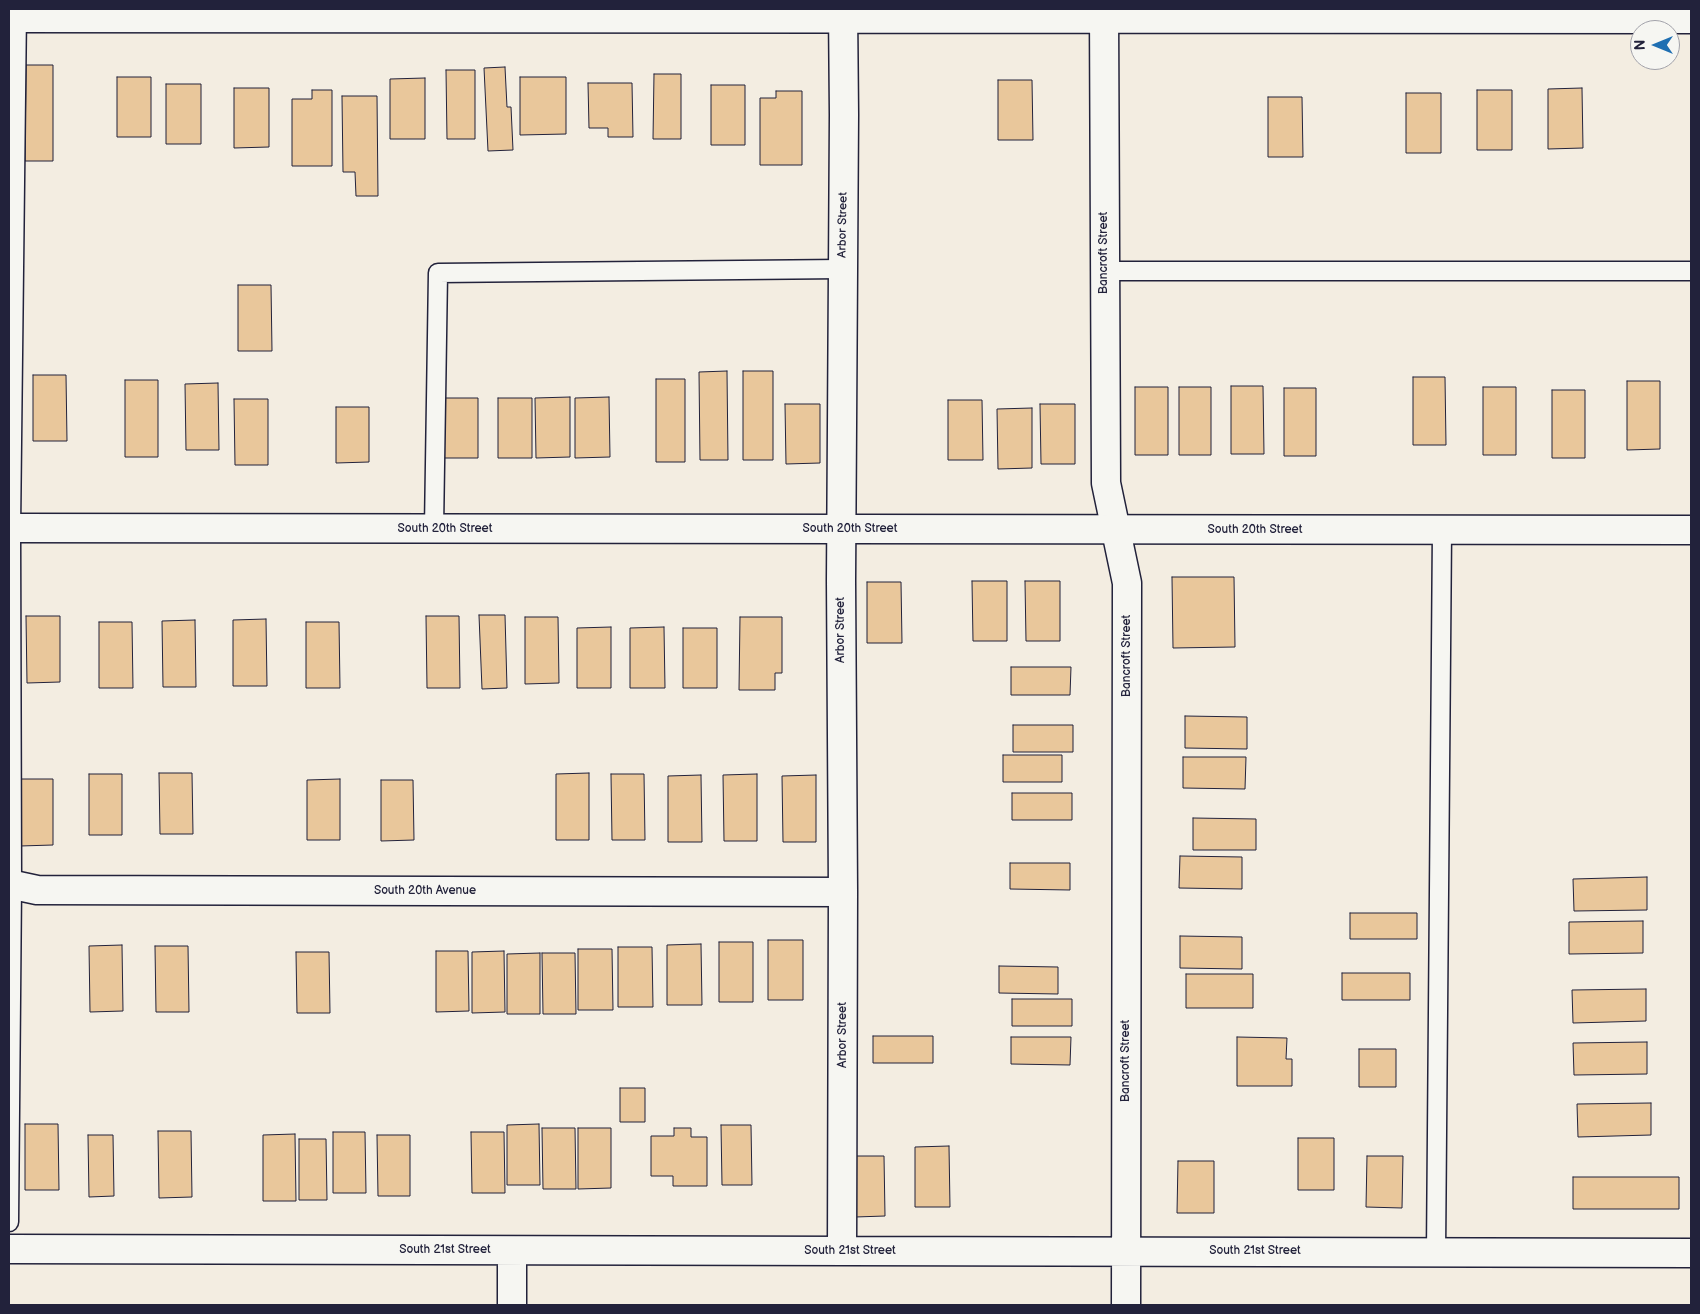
<!DOCTYPE html>
<html>
<head>
<meta charset="utf-8">
<style>
	body { margin:0 }
	#map { position:relative; width:1700px; height:1314px; overflow:hidden; background:#f3ede1; font-family:"Balsamiq Sans",sans-serif }
	canvas { display:block }
	.frame { position:absolute; inset:0; border:10px solid #22223b; pointer-events:none }
	.north { position:absolute; left:1630px; top:20px; width:50px; height:50px; box-sizing:border-box; background:#f6f6f2; border:1px solid #a1a1a9; border-radius:50%; rotate:270deg; font-size:14px; font-weight:700; line-height:20px; text-align:center; color:#22223b }
	.north::after { content:''; display:block; margin:auto; width:18px; height:22px; background:#1f6fb2; clip-path:polygon(50% 0,100% 100%,50% 72%,0 100%) }
</style>
</head>
<body>
<div id="map">
<canvas width="1700" height="1314"></canvas>
<div class="frame"></div>
<div class="north">N</div>
</div>
<script>
const ctx = document.querySelector('canvas').getContext('2d');
ctx.lineJoin = 'round';
function fillPath(path, color) { ctx.fillStyle = color; ctx.fill(path, 'evenodd'); }
const toPath = rows => new Path2D(rows.map(r => 'M' + r).join(''));
function stroke(path, color, width, dash) { ctx.strokeStyle = color; ctx.lineWidth = width; ctx.lineCap = dash ? 'butt' : 'round'; ctx.setLineDash(dash || []); ctx.stroke(path); }
function write(font, color, halo, rows, align = 'center') {
  ctx.font = font + ' "Balsamiq Sans",sans-serif'; ctx.lineWidth = 4; ctx.setLineDash([]); ctx.textBaseline = 'middle'; ctx.strokeStyle = halo; ctx.fillStyle = color; for (const [text, x, y, turn = 0] of rows) {
    ctx.save(); ctx.translate(x, y); ctx.rotate((+turn || 0) * Math.PI / 180); ctx.textAlign = isNaN(turn) ? turn : align; if (halo) ctx.strokeText(text, 0, 0); ctx.fillText(text, 0, 0); ctx.restore();
  }
}
const building = toPath([
	[26,65,53,65,53,161,25,161,26,65],
	[505,67,507,107,511,107,513,150,488,151,484,68,505,67],
	[446,70,475,70,475,139,447,139,446,70],
	[654,74,681,74,681,139,653,139,654,74],
	[117,77,151,77,151,137,117,137,117,77],
	[520,77,566,77,566,134,520,135,520,77],
	[425,78,425,139,390,139,390,79,425,78],
	[998,80,1032,80,1033,140,998,140,998,80],
	[588,83,632,83,633,137,608,137,608,128,589,128,588,83],
	[166,84,201,84,201,144,166,144,166,84],
	[711,85,745,85,745,145,711,145,711,85],
	[234,88,269,88,269,147,234,148,234,88],
	[1582,88,1583,148,1548,149,1548,89,1582,88],
	[312,90,332,90,332,166,292,166,292,99,312,99,312,90],
	[1477,90,1512,90,1512,150,1477,150,1477,90],
	[776,91,802,91,802,165,760,165,760,98,776,98,776,91],
	[1406,93,1441,93,1441,153,1406,153,1406,93],
	[342,96,377,96,378,196,356,196,355,172,343,172,342,96],
	[1268,97,1302,97,1303,157,1268,157,1268,97],
	[238,285,271,285,272,351,238,351,238,285],
	[727,371,728,460,700,460,699,372,727,371],
	[743,371,773,371,773,460,743,460,743,371],
	[33,375,66,375,67,441,33,441,33,375],
	[1413,377,1445,377,1446,445,1413,445,1413,377],
	[656,379,685,379,685,462,656,462,656,379],
	[125,380,158,380,158,457,125,457,125,380],
	[1627,381,1660,381,1660,449,1627,450,1627,381],
	[218,383,219,450,186,450,185,384,218,383],
	[1231,386,1263,386,1264,454,1231,454,1231,386],
	[1135,387,1168,387,1168,455,1135,455,1135,387],
	[1179,387,1211,387,1211,455,1179,455,1179,387],
	[1483,387,1516,387,1516,455,1483,455,1483,387],
	[1284,388,1316,388,1316,456,1284,456,1284,388],
	[1552,390,1585,390,1585,458,1552,458,1552,390],
	[570,397,570,457,536,458,535,398,570,397],
	[609,397,610,457,575,458,575,398,609,397],
	[443,398,478,398,478,458,444,458,443,398],
	[498,398,532,398,532,458,498,458,498,398],
	[234,399,268,399,268,465,235,465,234,399],
	[948,400,982,400,983,460,948,460,948,400],
	[785,404,820,404,820,463,786,464,785,404],
	[1040,404,1075,404,1075,464,1041,464,1040,404],
	[336,407,369,407,369,462,336,463,336,407],
	[1032,408,1032,468,998,469,997,409,1032,408],
	[1172,577,1234,577,1235,647,1173,648,1172,577],
	[972,581,1007,581,1007,641,973,641,972,581],
	[1025,581,1060,581,1060,641,1026,641,1025,581],
	[867,582,901,582,902,643,867,643,867,582],
	[479,615,505,615,507,688,482,689,479,615],
	[26,616,60,616,60,682,27,683,26,616],
	[426,616,459,616,460,688,427,688,426,616],
	[525,617,558,617,559,683,525,684,525,617],
	[740,617,782,617,782,673,775,673,775,690,739,690,740,617],
	[266,619,267,686,233,686,233,620,266,619],
	[195,620,196,687,163,687,162,621,195,620],
	[99,622,132,622,133,688,99,688,99,622],
	[306,622,339,622,340,688,306,688,306,622],
	[611,627,611,688,577,688,577,628,611,627],
	[664,627,665,688,630,688,630,628,664,627],
	[683,628,717,628,717,688,683,688,683,628],
	[1011,667,1071,667,1070,695,1011,695,1011,667],
	[1185,716,1247,717,1247,749,1185,748,1185,716],
	[1013,725,1073,725,1073,752,1013,752,1013,725],
	[1003,755,1062,755,1062,782,1003,782,1003,755],
	[1183,757,1246,757,1245,789,1183,788,1183,757],
	[159,773,192,773,193,834,160,834,159,773],
	[589,773,589,840,556,840,556,774,589,773],
	[89,774,122,774,122,835,89,835,89,774],
	[611,774,644,774,645,840,612,840,611,774],
	[757,774,757,841,724,841,723,775,757,774],
	[701,775,702,842,668,842,668,776,701,775],
	[816,775,816,842,783,842,782,776,816,775],
	[19,779,53,779,53,845,20,846,19,779],
	[340,779,340,840,307,840,307,780,340,779],
	[381,780,413,780,414,840,381,841,381,780],
	[1012,793,1072,793,1072,820,1012,820,1012,793],
	[1193,818,1256,819,1256,850,1193,850,1193,818],
	[1180,856,1242,857,1242,889,1179,888,1180,856],
	[1010,863,1070,863,1070,890,1010,889,1010,863],
	[1647,877,1647,910,1574,911,1573,879,1647,877],
	[1350,913,1417,913,1417,939,1350,939,1350,913],
	[1643,921,1643,953,1569,954,1569,922,1643,921],
	[1180,936,1242,937,1242,969,1180,968,1180,936],
	[768,940,803,940,803,1000,768,1000,768,940],
	[719,942,753,942,753,1002,719,1002,719,942],
	[701,944,702,1005,667,1005,667,945,701,944],
	[122,945,123,1011,90,1012,89,946,122,945],
	[155,946,188,946,189,1012,156,1012,155,946],
	[618,947,652,947,653,1007,618,1007,618,947],
	[578,949,612,949,613,1010,578,1010,578,949],
	[436,951,468,951,469,1011,436,1012,436,951],
	[504,951,505,1012,472,1013,472,952,504,951],
	[296,952,329,952,330,1013,297,1013,296,952],
	[540,953,540,1014,507,1014,507,954,540,953],
	[542,953,575,953,576,1014,543,1014,542,953],
	[999,966,1058,967,1058,994,999,993,999,966],
	[1342,973,1410,973,1410,1000,1342,1000,1342,973],
	[1186,974,1253,974,1253,1008,1186,1008,1186,974],
	[1646,989,1646,1021,1573,1023,1572,990,1646,989],
	[1012,999,1072,999,1072,1026,1012,1026,1012,999],
	[873,1036,933,1036,933,1063,873,1063,873,1036],
	[1011,1037,1071,1037,1070,1065,1011,1064,1011,1037],
	[1237,1037,1287,1038,1286,1059,1292,1059,1292,1086,1237,1086,1237,1037],
	[1647,1042,1647,1074,1574,1075,1573,1043,1647,1042],
	[1359,1049,1396,1049,1396,1087,1359,1087,1359,1049],
	[620,1088,645,1088,645,1122,620,1122,620,1088],
	[1651,1103,1651,1135,1578,1137,1577,1104,1651,1103],
	[25,1124,58,1124,59,1190,25,1190,25,1124],
	[539,1124,540,1185,507,1185,507,1125,539,1124],
	[721,1125,751,1125,752,1185,722,1185,721,1125],
	[542,1128,575,1128,576,1189,543,1189,542,1128],
	[578,1128,611,1128,611,1188,578,1189,578,1128],
	[674,1128,691,1128,691,1137,707,1137,707,1186,673,1186,673,1176,651,1176,651,1136,674,1136,674,1128],
	[158,1131,191,1131,192,1197,159,1198,158,1131],
	[333,1132,365,1132,366,1193,333,1193,333,1132],
	[471,1132,504,1132,505,1193,472,1193,471,1132],
	[295,1134,296,1201,263,1201,263,1135,295,1134],
	[88,1135,113,1135,114,1196,89,1197,88,1135],
	[377,1135,410,1135,410,1196,378,1196,377,1135],
	[1298,1138,1334,1138,1334,1190,1298,1190,1298,1138],
	[299,1139,326,1139,327,1200,299,1200,299,1139],
	[949,1146,950,1207,915,1207,915,1147,949,1146],
	[855,1156,884,1156,885,1216,855,1217,855,1156],
	[1367,1156,1403,1156,1402,1208,1366,1207,1367,1156],
	[1178,1161,1214,1161,1214,1213,1177,1213,1178,1161],
	[1573,1177,1679,1177,1679,1209,1573,1209,1573,1177]
]);
fillPath(building, '#e9c79b');
stroke(building, '#22223b', 1);
const service = toPath([
	[1105,271,1691,271],
	[434,528,438,273,842,269],
	[9,1222,12,885,11,528,17,9],
	[1436,1252,1442,530]
]);
const minor = toPath([
	[1104,9,1106,483,1127,583,1126,1305],
	[9,18,1691,19],
	[9,884,37,890,843,892],
	[9,1249,1691,1253],
	[512,1251,512,1305],
	[842,1251,843,892,841,580,844,115,843,9]
]);
const tertiary = toPath([
	[9,528,1691,530]
]);
stroke(service, '#22223b', 21);
stroke(minor, '#22223b', 31);
stroke(tertiary, '#22223b', 31);
stroke(service, '#f6f6f2', 18);
stroke(minor, '#f6f6f2', 28);
stroke(tertiary, '#f6f6f2', 28);
write('12px', '#22223b', '#f6f6f2', [
	["Arbor Street",843,225,-89],
	["Bancroft Street",1104,253,-90],
	["South 20th Street",445,529],
	["South 20th Street",850,529],
	["South 20th Street",1255,530],
	["Arbor Street",841,630,-90],
	["Bancroft Street",1127,656,-90],
	["South 20th Avenue",425,891],
	["Arbor Street",843,1035,-90],
	["Bancroft Street",1126,1061,-90],
	["South 21st Street",445,1250],
	["South 21st Street",850,1251],
	["South 21st Street",1255,1251]
]);
</script>
</body>
</html>
